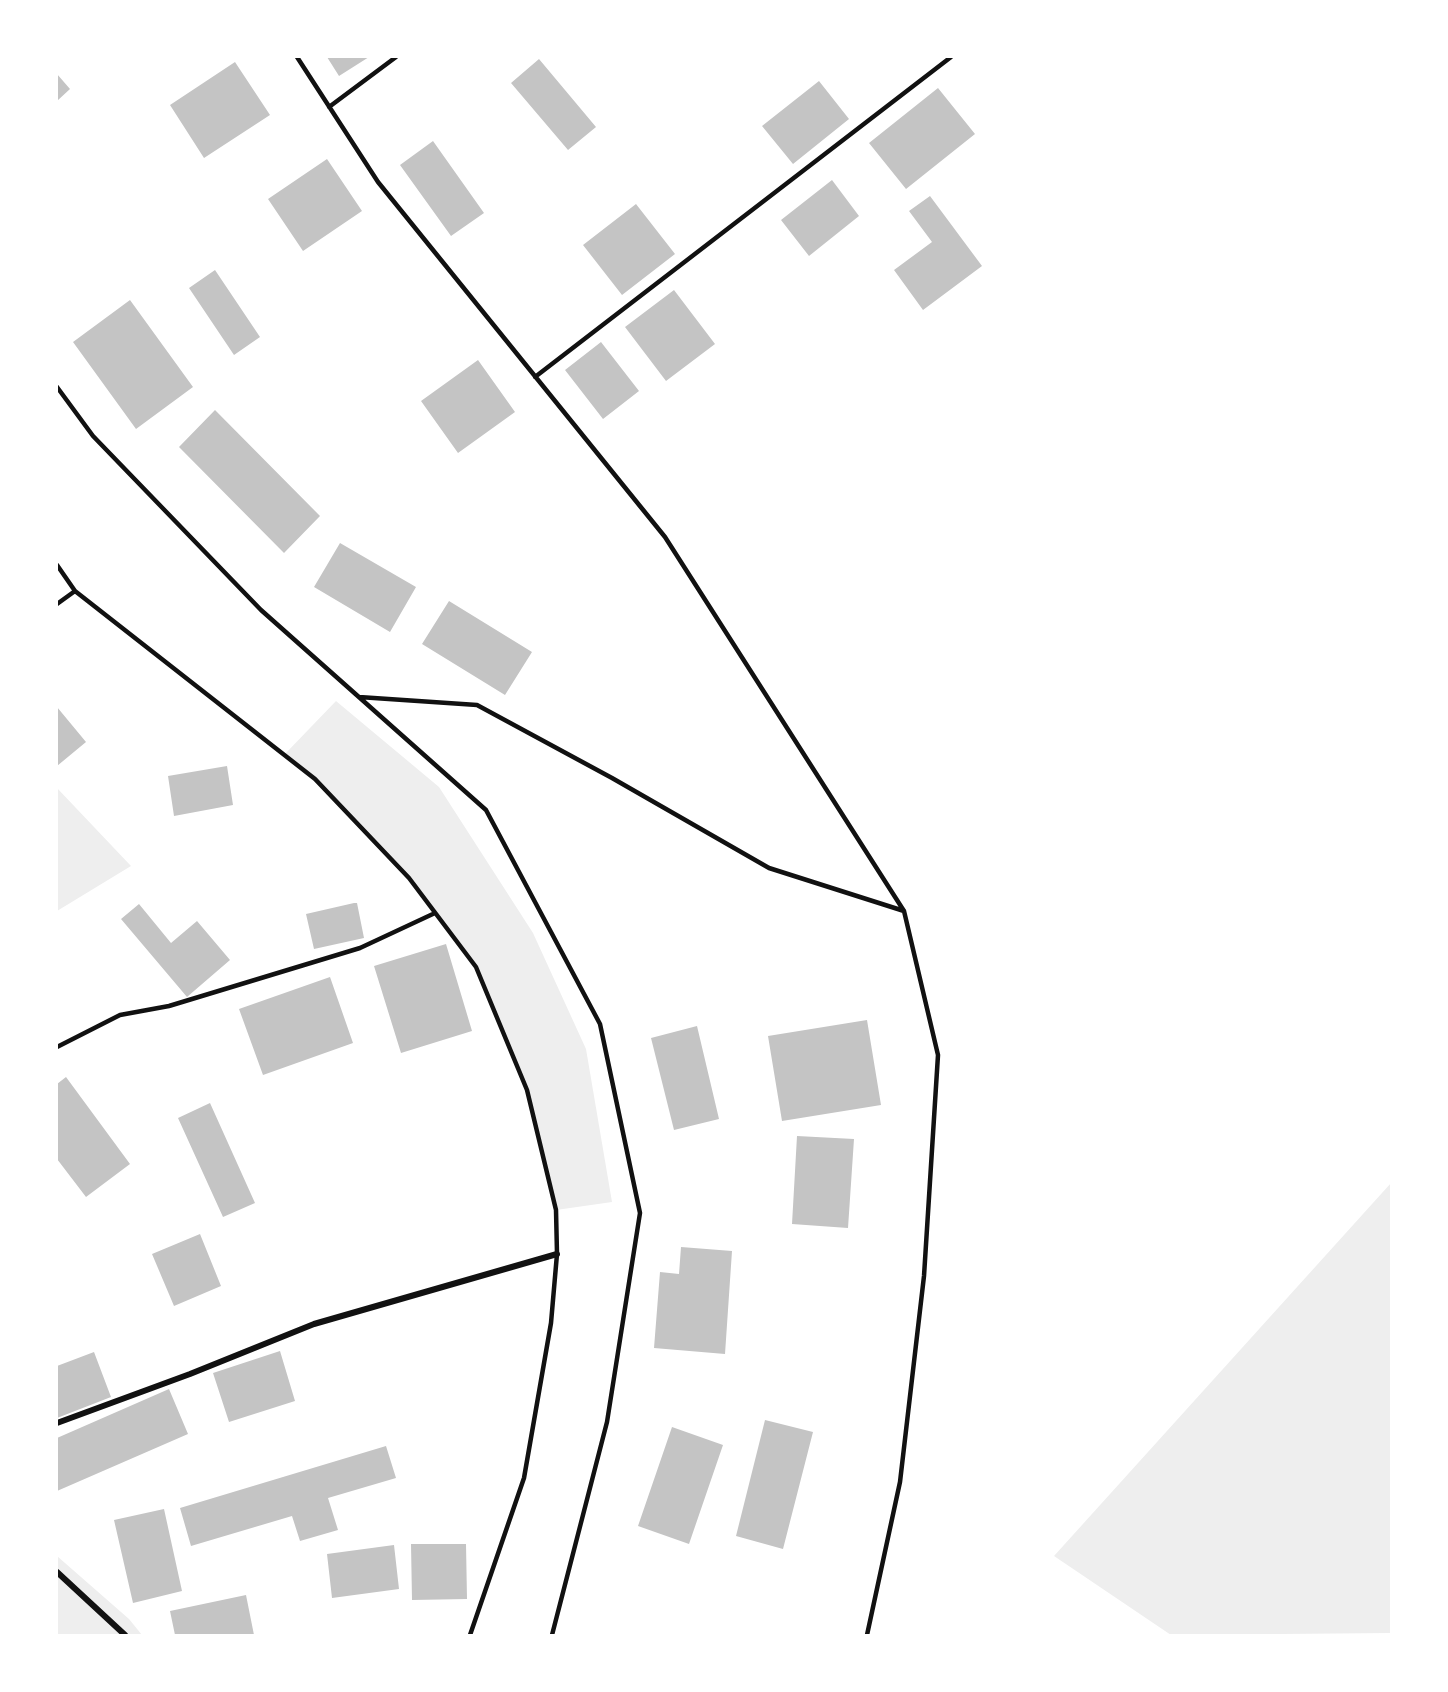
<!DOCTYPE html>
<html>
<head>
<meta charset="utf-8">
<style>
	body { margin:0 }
	#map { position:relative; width:1448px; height:1692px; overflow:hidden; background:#fff; font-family:Commissioner,sans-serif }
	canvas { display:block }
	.frame { position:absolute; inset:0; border:58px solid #fff; pointer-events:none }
</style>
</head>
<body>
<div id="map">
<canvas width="1448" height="1692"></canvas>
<div class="frame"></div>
</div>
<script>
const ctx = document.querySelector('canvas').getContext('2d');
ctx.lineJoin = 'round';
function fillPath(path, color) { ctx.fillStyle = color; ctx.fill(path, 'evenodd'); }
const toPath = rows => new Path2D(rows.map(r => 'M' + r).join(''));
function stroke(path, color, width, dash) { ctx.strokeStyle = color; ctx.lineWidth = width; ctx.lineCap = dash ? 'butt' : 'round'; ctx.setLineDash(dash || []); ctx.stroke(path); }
fillPath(toPath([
	[336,701,439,787,533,933,586,1049,612,1202,556,1210,527,1090,476,967,409,878,315,779,284,755],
	[57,788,131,866,57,911],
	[1391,1183,1391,1633,1171,1635,1054,1556],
	[57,1556,129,1619,142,1635,57,1635]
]), '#eee');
fillPath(toPath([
	[327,57,369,57,339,76],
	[539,59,596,127,568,150,511,83],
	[235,62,270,115,204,158,170,105],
	[57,74,70,89,57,101],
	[819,81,849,119,793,164,762,126],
	[938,88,975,134,906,189,869,143],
	[433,141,484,213,451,236,400,165],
	[327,159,362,211,303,251,268,199],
	[832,180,859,216,809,256,781,220],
	[930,196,982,266,923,310,894,270,932,242,909,211],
	[636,204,675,254,622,295,583,245],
	[215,270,260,337,234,355,189,288],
	[674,290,715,344,666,381,625,327],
	[130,300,193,387,136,429,73,342],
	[601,342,639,391,603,419,565,370],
	[478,360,515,412,458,453,421,401],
	[215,410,320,516,284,553,179,447],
	[340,543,416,587,390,632,314,587],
	[449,601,532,652,505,695,422,644],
	[57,707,86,742,57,766],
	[227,766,233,805,174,816,168,776],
	[354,903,357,903,364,938,314,949,306,914],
	[139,904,171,943,197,921,230,960,187,997,121,919],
	[446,944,472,1031,401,1053,374,966],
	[330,977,353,1043,263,1075,239,1009],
	[867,1020,881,1105,782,1121,768,1036],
	[697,1026,719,1119,674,1130,651,1038],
	[66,1077,130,1164,86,1197,57,1159,57,1084],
	[210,1103,255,1203,223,1217,178,1118],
	[797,1136,854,1139,848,1228,792,1224],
	[200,1234,221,1286,174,1306,152,1254],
	[681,1247,732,1251,725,1354,654,1348,660,1272,679,1274],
	[280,1351,295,1401,229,1422,213,1373],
	[94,1352,111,1397,57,1418,57,1366],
	[169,1389,188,1434,57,1491,57,1438],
	[765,1420,813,1432,783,1549,736,1536],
	[672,1427,723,1445,689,1544,638,1526],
	[386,1446,396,1478,328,1498,338,1530,300,1541,292,1516,191,1546,180,1508],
	[164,1509,182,1591,133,1603,114,1520],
	[411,1544,466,1544,467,1599,412,1600],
	[394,1545,399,1589,332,1598,327,1554],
	[246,1595,254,1635,175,1635,170,1611]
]), '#c4c4c4');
stroke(toPath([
	[297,57,378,182,665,537,904,911,938,1055,924,1276,900,1482,867,1635],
	[329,107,396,57],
	[535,377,951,57],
	[57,387,93,436,261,610,486,810,600,1024,640,1213,607,1422,552,1635],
	[57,565,75,591,315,779,409,878,476,967,527,1090,556,1210,557,1254,551,1323,524,1478,470,1635],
	[57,604,75,591],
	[359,697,477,705,612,778,769,868,904,911],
	[57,1047,120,1015,169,1006,360,948,435,913]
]), '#111', 4.5);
stroke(toPath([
	[57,1423,190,1374,314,1324,557,1254],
	[57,1572,125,1635]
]), '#111', 6);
</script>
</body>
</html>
